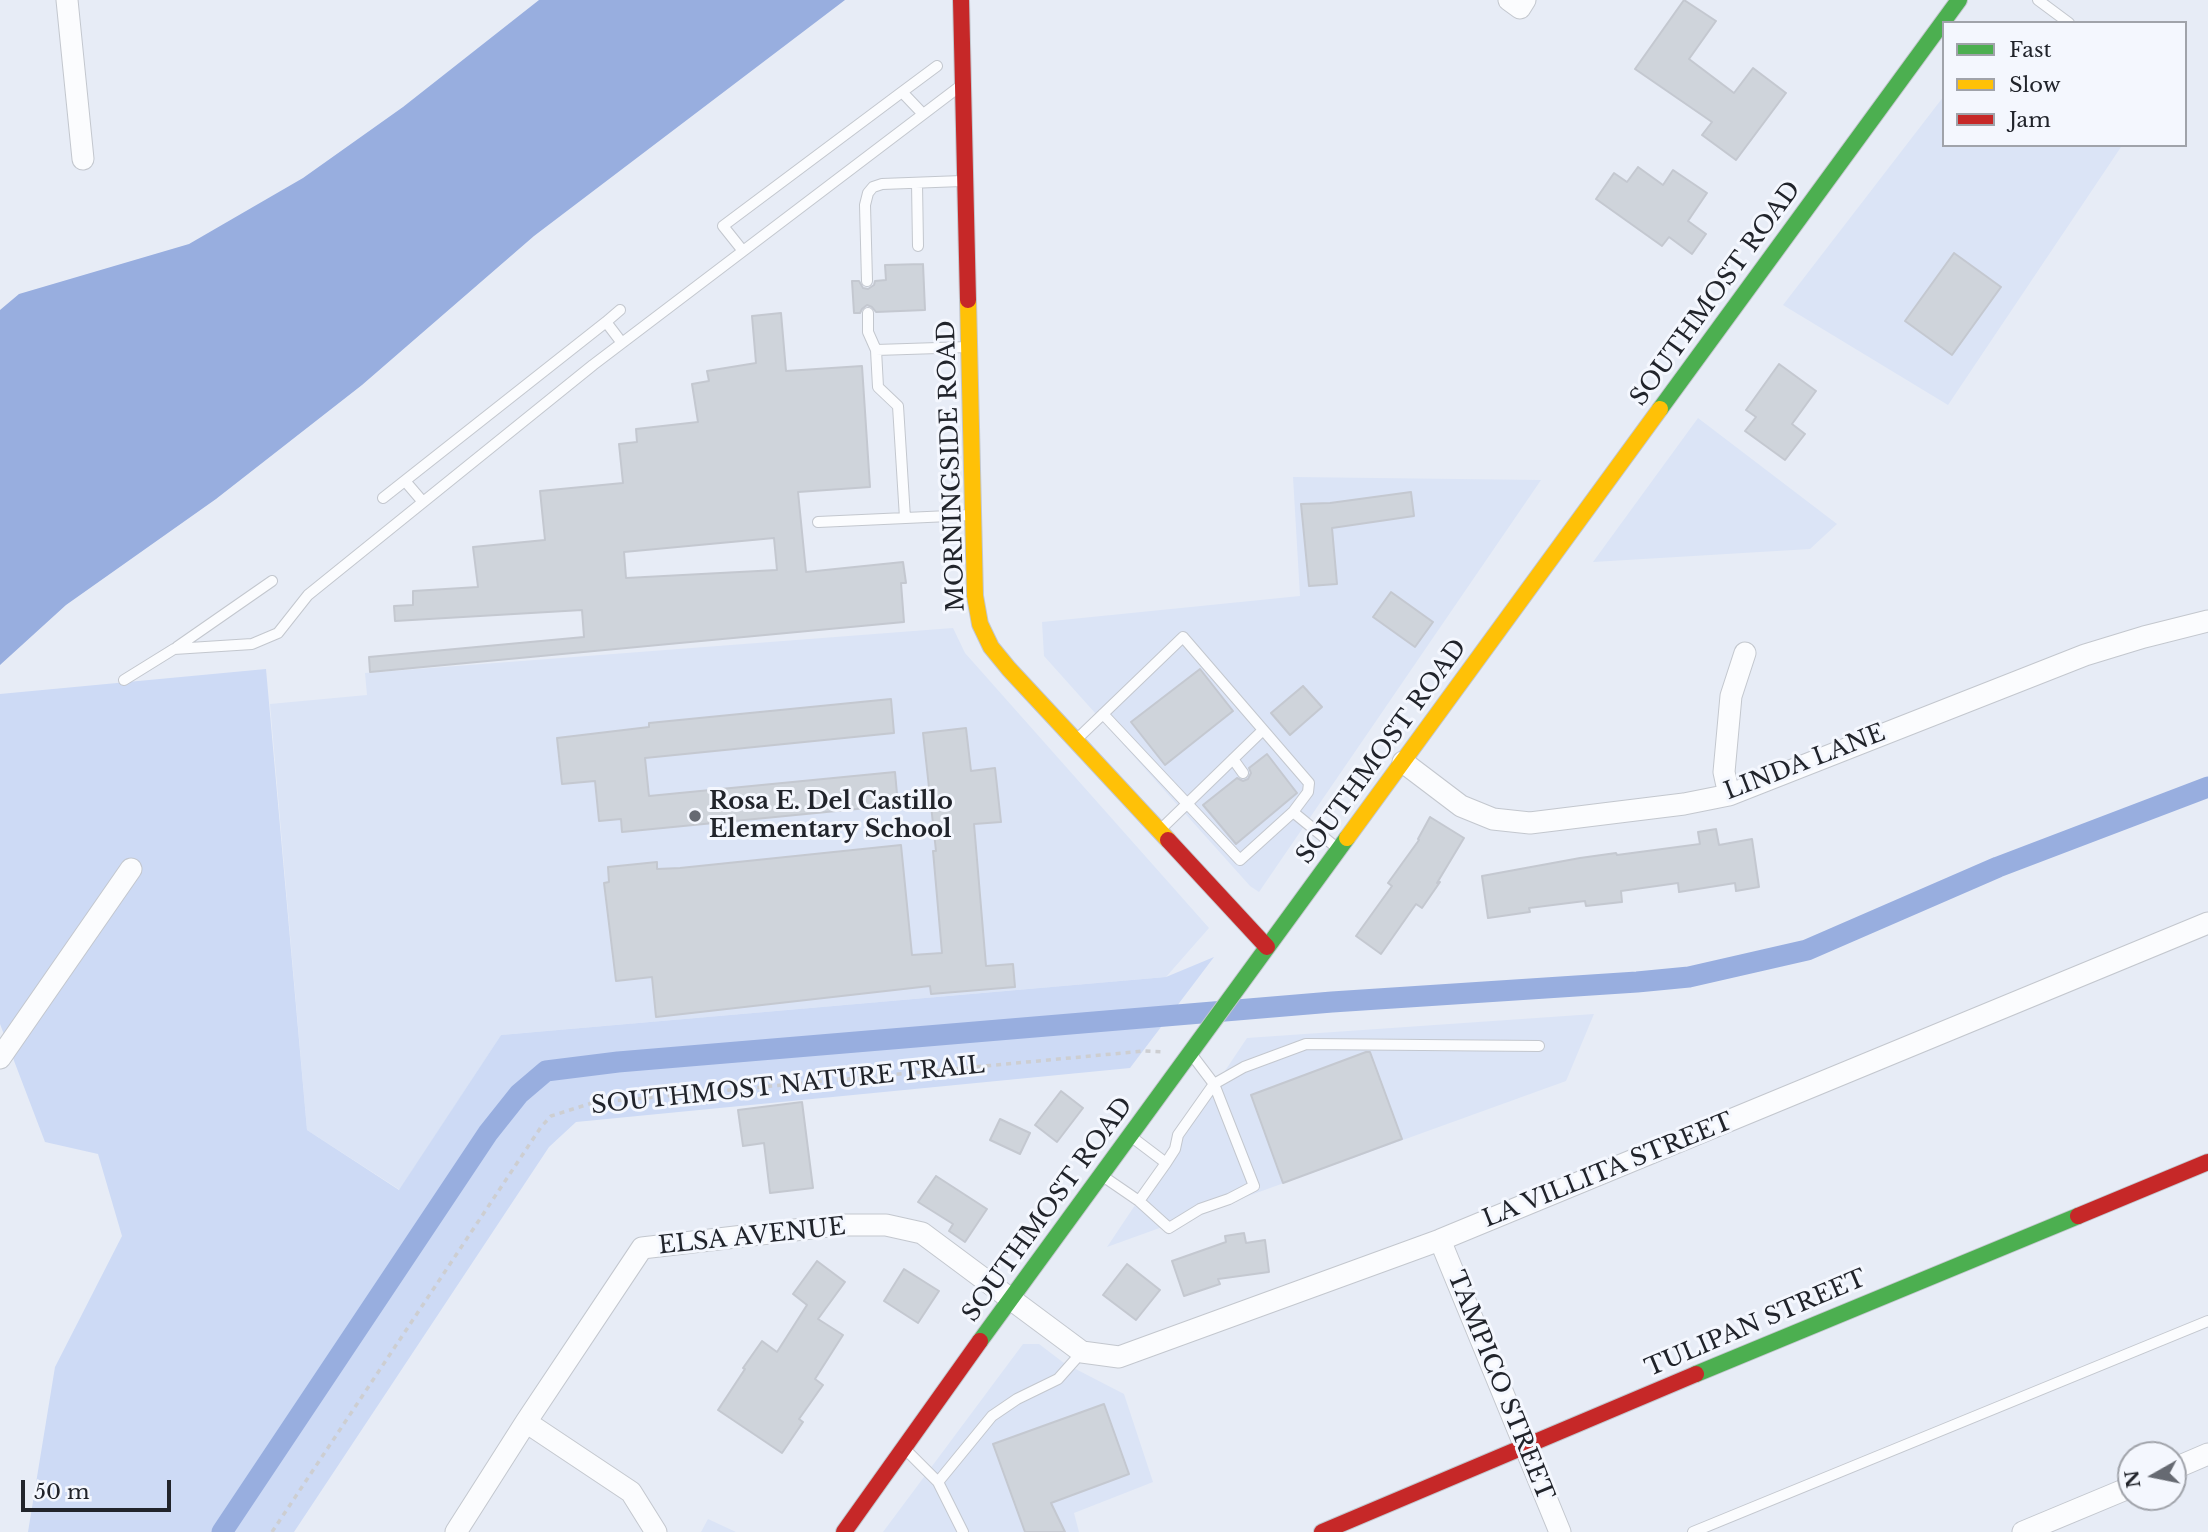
<!DOCTYPE html>
<html>
<head>
<meta charset="utf-8">
<style>
	body { margin:0 }
	#map { position:relative; width:2208px; height:1532px; overflow:hidden; background:#e7ecf6; font-family:"Libre Baskerville",serif }
	canvas { display:block }
	.legend { position:absolute; left:1942px; top:21px; width:245px; height:126px; box-sizing:border-box; background:#f4f7fe; border:2px solid #a0a3aa; margin:0; padding:9px 12px; list-style:none; font-size:21px; color:#21242b }
	.legend li { display:flex; align-items:center; gap:14px; height:35px }
	.legend b { width:35px; border:2px solid #a0a3aa }
	.north { position:absolute; left:2117px; top:1441px; width:70px; height:70px; box-sizing:border-box; background:#f4f7fe; border:2px solid #a0a3aa; border-radius:50%; rotate:261deg; font-size:19px; font-weight:700; line-height:28px; text-align:center; color:#21242b }
	.north::after { content:''; display:block; margin:auto; width:24px; height:32px; background:#666a72; clip-path:polygon(50% 0,100% 100%,50% 72%,0 100%) }
	.scale { position:absolute; left:21px; top:1480px; width:150px; height:32px; box-sizing:border-box; border:4px solid #21242b; border-top:0; padding-left:9px; font-size:21px; line-height:24px; white-space:nowrap; color:#21242b; -webkit-text-stroke:5px #f4f7fe; paint-order:stroke }
</style>
</head>
<body>
<div id="map">
<canvas width="2208" height="1532"></canvas>
<ul class="legend">
<li><b style="height:9px;background:#4caf50"></b>Fast</li>
<li><b style="height:9px;background:#ffc107"></b>Slow</li>
<li><b style="height:9px;background:#c62828"></b>Jam</li>
</ul>
<div class="north">N</div>
<div class="scale">50 m</div>
</div>
<script>
const ctx = document.querySelector('canvas').getContext('2d');
ctx.lineJoin = 'round';
function fillPath(path, color) { ctx.fillStyle = color; ctx.fill(path, 'evenodd'); }
const toPath = rows => new Path2D(rows.map(r => 'M' + r).join(''));
function stroke(path, color, width, dash) { ctx.strokeStyle = color; ctx.lineWidth = width; ctx.lineCap = dash ? 'butt' : 'round'; ctx.setLineDash(dash || []); ctx.stroke(path); }
function write(font, color, halo, rows, align = 'center') {
  ctx.font = font + ' "Libre Baskerville",serif'; ctx.lineWidth = 6; ctx.setLineDash([]); ctx.textBaseline = 'middle'; ctx.strokeStyle = halo; ctx.fillStyle = color; for (const [text, x, y, turn = 0] of rows) {
    ctx.save(); ctx.translate(x, y); ctx.rotate((+turn || 0) * Math.PI / 180); ctx.textAlign = isNaN(turn) ? turn : align; if (halo) ctx.strokeText(text, 0, 0); ctx.fillText(text, 0, 0); ctx.restore();
  }
}
fillPath(toPath([
	[1944,96,1944,145,2119,145,2121,147,1948,405,1783,305],
	[1698,418,1837,524,1810,549,1593,562],
	[1293,477,1541,480,1259,892,1250,886,1044,656,1042,622,1300,596],
	[953,628,965,653,1209,928,1166,977,501,1035,400,1190,307,1130,270,704,367,695,365,673],
	[1594,1014,1566,1081,1107,1247,1247,1038],
	[1023,1344,1039,1344,1064,1363,1124,1394,1153,1482,1074,1513,1079,1532,883,1532],
	[708,1519,736,1532,701,1532]
]), '#dbe4f6');
fillPath(toPath([
	[266,669,307,1130,399,1190,501,1035,1166,977,1214,957,1130,1068,576,1122,549,1147,294,1532,28,1532,55,1367,122,1236,98,1154,45,1142,0,1024,0,694]
]), '#cddaf5');
fillPath(toPath([
	[539,0,845,0,534,236,362,385,216,499,66,605,0,665,0,310,19,294,189,244,303,178,403,107]
]), '#98aedf');
stroke(toPath([
	[222,1532,488,1133,519,1094,546,1071,618,1062,1332,1002,1637,982,1689,977,1807,950,1998,867,2208,787]
]), '#98aedf', 21);
const building = toPath([
	[1684,0,1716,21,1689,59,1734,93,1753,68,1786,93,1736,160,1702,135,1712,122,1635,69,1684,0],
	[1638,167,1663,185,1673,170,1707,193,1688,221,1706,234,1692,254,1669,237,1662,246,1596,199,1614,173,1627,182,1638,167],
	[1954,253,2001,287,1952,355,1905,321,1954,253],
	[923,264,925,310,876,312,872,307,867,305,862,309,860,313,854,313,852,281,859,281,863,288,868,289,874,285,875,281,886,280,885,265,923,264],
	[781,313,786,371,862,366,870,487,798,492,806,572,903,562,906,583,901,583,904,622,370,672,369,657,584,637,582,610,395,621,394,606,413,605,413,591,478,587,473,547,545,540,540,491,623,483,619,444,637,442,636,429,698,422,692,384,709,381,707,371,756,363,752,316,781,313],
	[774,538,777,570,626,578,624,552,774,538],
	[1779,364,1816,391,1792,424,1805,434,1785,460,1745,431,1756,417,1746,410,1779,364],
	[1411,492,1414,516,1332,528,1337,584,1309,586,1301,504,1330,503,1411,492],
	[1391,592,1433,622,1415,647,1373,617,1391,592],
	[1200,669,1233,711,1165,765,1131,722,1200,669],
	[1303,686,1322,707,1290,735,1271,713,1303,686],
	[891,699,894,733,645,758,649,796,895,772,898,805,622,832,621,819,599,821,595,781,562,784,557,738,649,727,649,723,891,699],
	[966,728,971,771,995,768,1001,822,974,824,986,966,1013,964,1015,987,931,994,930,986,656,1017,652,977,616,981,604,883,609,882,608,867,657,862,657,869,680,868,901,845,912,955,942,953,933,851,936,851,923,733,966,728],
	[1267,754,1297,793,1236,844,1203,805,1237,778,1243,781,1248,779,1251,773,1249,768,1267,754],
	[1430,817,1464,838,1437,883,1440,882,1422,908,1416,904,1381,954,1356,936,1392,886,1388,883,1419,840,1418,839,1430,817],
	[1716,829,1719,845,1752,839,1759,887,1736,891,1735,883,1679,892,1678,883,1621,891,1622,902,1586,906,1585,901,1529,908,1530,912,1488,918,1482,876,1580,858,1616,853,1617,855,1700,844,1698,832,1716,829],
	[1366,1052,1370,1052,1402,1139,1283,1183,1251,1095,1366,1052],
	[1061,1091,1083,1108,1057,1142,1035,1125,1061,1091],
	[802,1102,813,1188,770,1193,764,1143,743,1146,738,1110,802,1102],
	[1000,1119,1030,1133,1020,1154,990,1140,1000,1119],
	[936,1176,987,1209,965,1242,949,1231,953,1224,918,1202,936,1176],
	[1244,1233,1246,1243,1265,1240,1269,1272,1218,1279,1220,1284,1184,1296,1172,1261,1226,1242,1225,1236,1244,1233],
	[817,1261,845,1282,818,1319,843,1335,815,1379,823,1385,799,1419,803,1422,782,1453,718,1410,745,1369,743,1368,762,1341,777,1352,807,1305,793,1294,817,1261],
	[1127,1264,1160,1290,1136,1320,1103,1295,1127,1264],
	[904,1269,939,1291,918,1323,884,1301,904,1269],
	[1104,1404,1129,1474,1051,1503,1065,1532,1025,1532,993,1444,1104,1404]
]);
fillPath(building, '#cfd4db');
stroke(building, '#c4c8d0', 2);
const lane = toPath([
	[2038,0,2069,23],
	[902,92,937,66],
	[917,183,918,246],
	[743,251,723,226,902,92,923,114],
	[867,281,865,205,868,193,873,187,882,184,962,181],
	[868,313,868,332,876,350],
	[606,322,620,310],
	[405,481,423,502],
	[383,498,606,322,622,343],
	[905,518,898,406,878,387,876,350,969,347],
	[818,522,971,515],
	[177,647,272,581],
	[124,680,174,649,252,644,278,633,308,595,593,365,959,87],
	[1103,714,1240,860,1293,812],
	[1077,739,1183,637,1309,783,1308,792,1293,812,1337,848],
	[1233,759,1243,773],
	[1161,829,1263,730],
	[1133,1138,1166,1163,1139,1201],
	[1166,1163,1175,1149,1178,1135,1214,1084,1244,1067,1306,1044,1539,1046],
	[1104,1177,1139,1201,1169,1228,1200,1209,1229,1199,1254,1186,1214,1084,1192,1055],
	[905,1449,938,1482,963,1532],
	[938,1482,992,1416,1017,1399,1058,1379,1082,1352],
	[1693,1532,2208,1321]
]);
const street = toPath([
	[67,0,83,159],
	[1509,0,1520,8,1525,0],
	[1403,762,1461,806,1493,819,1530,823,1684,804,1729,795,2085,655,2144,637,2208,621],
	[1729,795,1724,772,1731,696,1745,653],
	[0,1058,131,869],
	[1440,1240,1560,1532],
	[526,1422,631,1492,656,1532],
	[2173,1469,2208,1454],
	[456,1532,526,1422,642,1248,837,1225,886,1225,922,1233,1082,1352,1119,1357,1440,1240,2208,923],
	[2023,1532,2131,1487]
]);
const fast = toPath([
	[1660,409,1959,0],
	[980,1341,1347,838],
	[1696,1374,2078,1216]
]);
const slow = toPath([
	[968,300,975,596,980,624,991,647,1009,669,1168,840],
	[1347,838,1660,409]
]);
const jam = toPath([
	[961,0,968,300],
	[1168,840,1267,947],
	[2078,1216,2208,1162],
	[844,1532,980,1341],
	[1322,1532,1696,1374]
]);
stroke(lane, '#c3c7ce', 12);
stroke(street, '#c3c7ce', 23);
stroke(fast, '#c3c7ce', 18);
stroke(slow, '#c3c7ce', 18);
stroke(jam, '#c3c7ce', 18);
stroke(toPath([
	[272,1532,541,1127,551,1116,592,1103,1144,1051,1163,1052]
]), '#cdced1', 3.5, [5, 5]);
stroke(lane, '#fbfcfe', 10);
stroke(street, '#fbfcfe', 21);
stroke(fast, '#4caf50', 16);
stroke(slow, '#ffc107', 16);
stroke(jam, '#c62828', 16);
for (const [x, y, r, color] of [
	[695,816,7,"#666a72"]
]) { const dot = new Path2D(); dot.arc(x, y, r, 0, 2 * Math.PI); ctx.fillStyle = color; ctx.fill(dot); stroke(dot, '#f4f7fe', 2.5); }
write('24px', '#21242b', '#f4f7fe', [
	["SOUTHMOST ROAD",1716,294,-54],
	["MORNINGSIDE ROAD",952,466,-92],
	["SOUTHMOST ROAD",1382,752,-54],
	["LINDA LANE",1805,763,-21],
	["SOUTHMOST NATURE TRAIL",788,1086,-6],
	["LA VILLITA STREET",1608,1171,-22],
	["SOUTHMOST ROAD",1048,1210,-54],
	["ELSA AVENUE",752,1237,-6],
	["TULIPAN STREET",1756,1324,-23],
	["TAMPICO STREET",1500,1386,68]
]);
write('bold 24px', '#21242b', '#f4f7fe', [
	["Rosa E. Del Castillo",709,802],
	["Elementary School",709,830]
], 'left');
</script>
</body>
</html>
